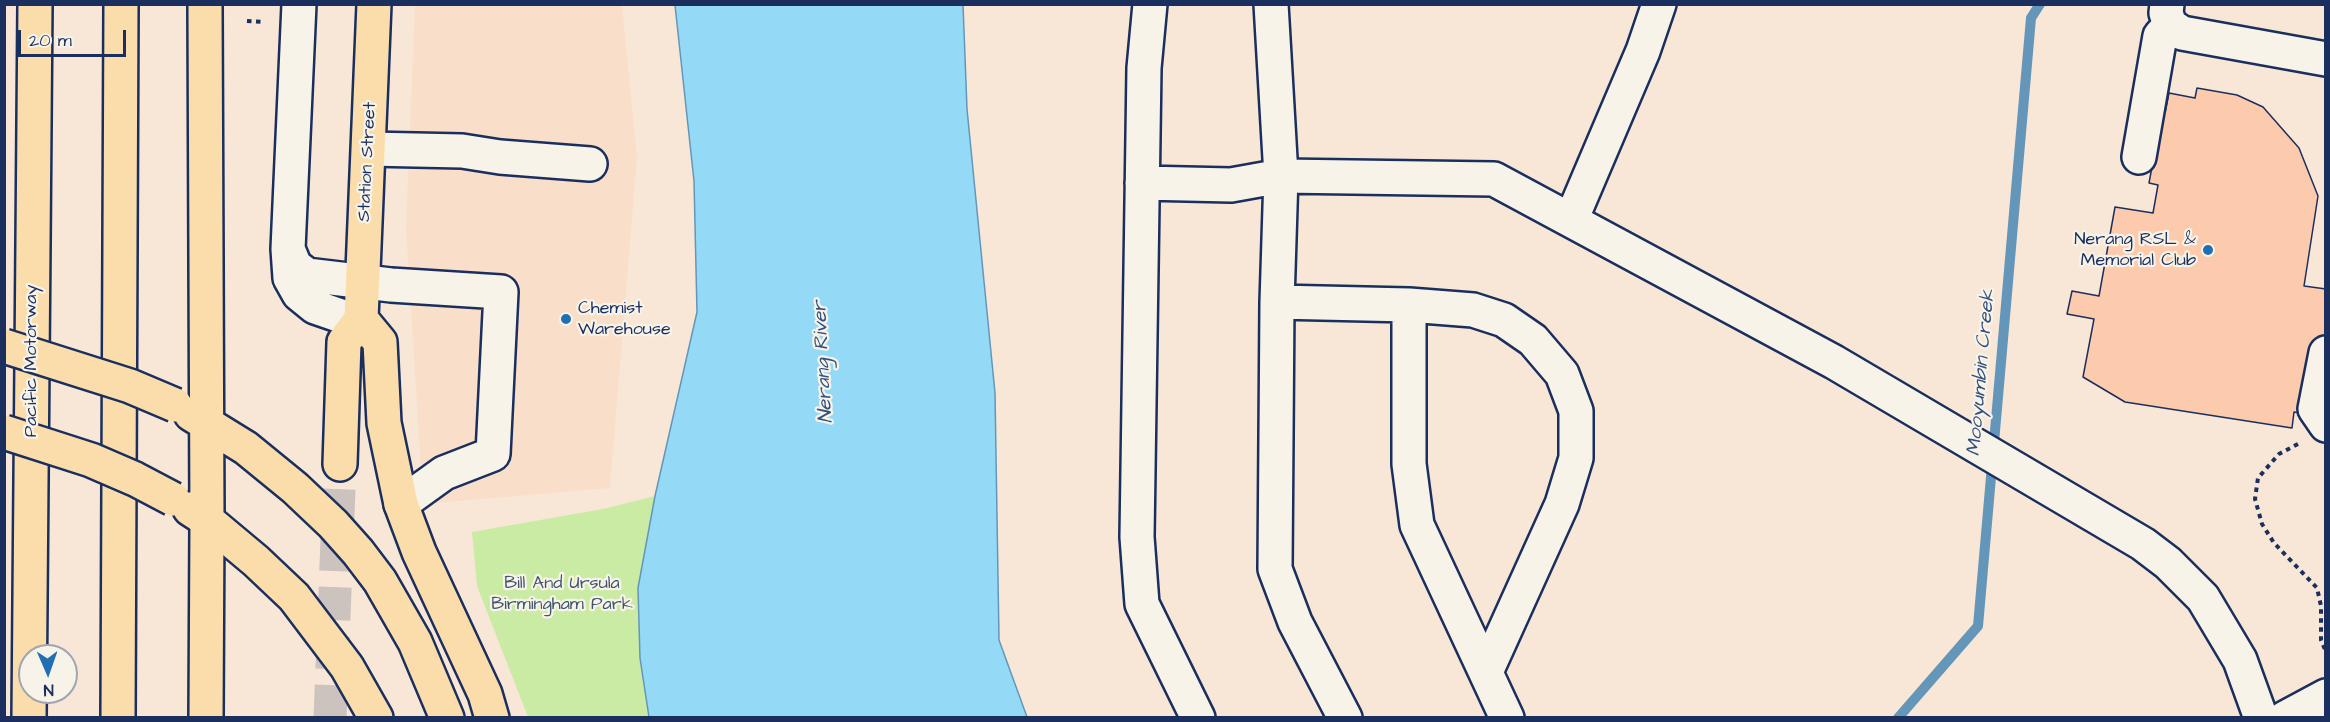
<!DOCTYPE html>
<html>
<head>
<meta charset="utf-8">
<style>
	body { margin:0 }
	#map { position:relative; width:2330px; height:722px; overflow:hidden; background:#f8e7d6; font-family:"Architects Daughter",sans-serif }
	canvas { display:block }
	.frame { position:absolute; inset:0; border:6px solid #1b2f5e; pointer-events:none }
	.north { position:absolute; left:18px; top:644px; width:60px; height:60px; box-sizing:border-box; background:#f7f3e8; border:2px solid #9fa5b1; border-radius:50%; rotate:178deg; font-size:16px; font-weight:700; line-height:24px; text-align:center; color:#1b2f5e }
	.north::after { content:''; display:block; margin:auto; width:21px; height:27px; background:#1f6fb2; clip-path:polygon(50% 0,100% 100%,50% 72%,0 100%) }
	.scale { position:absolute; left:18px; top:30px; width:108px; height:27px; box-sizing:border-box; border:3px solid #1b2f5e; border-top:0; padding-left:8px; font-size:18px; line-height:21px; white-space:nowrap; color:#1b2f5e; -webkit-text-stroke:4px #f7f3e8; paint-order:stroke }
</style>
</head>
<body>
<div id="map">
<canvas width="2330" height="722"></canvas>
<div class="frame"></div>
<div class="north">N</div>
<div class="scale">20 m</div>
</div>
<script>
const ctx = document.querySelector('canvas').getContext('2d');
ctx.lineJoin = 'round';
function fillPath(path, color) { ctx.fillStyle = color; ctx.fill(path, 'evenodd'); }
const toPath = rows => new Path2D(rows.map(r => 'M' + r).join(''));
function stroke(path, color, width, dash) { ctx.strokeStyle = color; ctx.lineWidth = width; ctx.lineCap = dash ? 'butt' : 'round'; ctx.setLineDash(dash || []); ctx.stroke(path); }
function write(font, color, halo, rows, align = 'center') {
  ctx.font = font + ' "Architects Daughter",sans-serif'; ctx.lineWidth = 4.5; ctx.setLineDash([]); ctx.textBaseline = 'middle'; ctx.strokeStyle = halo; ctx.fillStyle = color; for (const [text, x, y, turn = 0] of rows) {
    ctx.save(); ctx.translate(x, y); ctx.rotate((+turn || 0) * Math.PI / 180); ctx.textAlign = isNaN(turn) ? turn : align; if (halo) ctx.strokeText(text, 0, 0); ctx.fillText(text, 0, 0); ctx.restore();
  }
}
fillPath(toPath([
	[415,5,622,5,637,157,610,488,423,504,406,227]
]), '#f9dec9');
fillPath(toPath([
	[655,496,638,588,640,658,649,717,528,717,477,586,472,532,603,509]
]), '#caeba4');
const water = toPath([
	[675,5,963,5,967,109,995,393,999,640,1027,717,649,717,640,658,638,588,655,496,697,312,694,181,675,5]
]);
fillPath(water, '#94daf6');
stroke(water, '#6496b9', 1.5);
stroke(toPath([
	[1898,718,1978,626,2031,18,2040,4]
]), '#6496b9', 10);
const building = toPath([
	[2197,88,2237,95,2263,107,2299,148,2318,196,2304,286,2326,289,2326,360,2317,416,2294,412,2292,428,2125,402,2083,377,2094,319,2067,314,2072,291,2099,296,2115,207,2153,213,2158,185,2149,183,2162,113,2165,113,2169,93,2195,98,2197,88]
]);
fillPath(building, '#fccaac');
stroke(building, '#1b2f5e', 1.5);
stroke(toPath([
	[330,718,340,464]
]), '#ccc2be', 33, [33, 16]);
const minor = toPath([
	[299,4,288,249,290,278,299,294,315,307,344,317,361,319],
	[1150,4,1144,68,1137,537,1142,604,1198,718],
	[1271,4,1281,176,1277,302,1275,569,1295,622,1345,718],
	[2167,4,2166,13,2170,25,2182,33,2326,59],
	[369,149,462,151,500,157,590,164],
	[2139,157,2160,36,2170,25],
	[1142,183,1231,185,1281,176,1494,179,1834,362,2143,544,2168,563,2203,598,2240,660,2261,718],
	[1571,220,1643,51,1659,4],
	[288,249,295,266,307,275,391,285,501,292,493,454,444,473,401,504],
	[1277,302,1409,305,1473,310,1504,320,1533,340,1562,374,1576,411,1576,458,1562,504,1486,672],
	[1409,305,1409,464,1417,525,1507,718],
	[2326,353,2315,409,2326,425],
	[2285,718,2326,696]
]);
const major = toPath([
	[205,4,207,520],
	[361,319,380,342,384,423,401,504,419,552,485,694,492,718],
	[361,319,374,4],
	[191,414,246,448,295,488,333,524,358,552,380,581,415,642,447,718],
	[340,464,344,342,361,319],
	[190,509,207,520,256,561,294,597,347,667,376,718]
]);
const highway = toPath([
	[29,718,35,4],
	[118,718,121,4],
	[206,718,207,520]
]);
stroke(minor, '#1b2f5e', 38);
stroke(major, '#1b2f5e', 38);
stroke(highway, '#1b2f5e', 38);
stroke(toPath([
	[247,21,265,22],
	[2298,444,2279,454,2258,478,2255,499,2262,524,2274,543,2317,588,2321,606,2321,640,2326,652]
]), '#1b2f5e', 4, [4.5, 4.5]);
stroke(minor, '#f7f3e8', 33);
stroke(major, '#faddab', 33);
stroke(highway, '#faddab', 33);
const majorBridge = toPath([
	[4,346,130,386,175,405],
	[4,432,91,460,135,479,173,499]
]);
stroke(majorBridge, '#1b2f5e', 38, []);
stroke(majorBridge, '#faddab', 33);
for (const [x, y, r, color] of [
	[2208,250,6,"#1f6fb2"],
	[566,319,6,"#1f6fb2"]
]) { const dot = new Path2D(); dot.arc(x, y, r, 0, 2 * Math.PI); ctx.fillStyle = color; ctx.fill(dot); stroke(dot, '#f7f3e8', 2); }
write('18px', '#1b2f5e', '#f7f3e8', [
	["Station Street",368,162,-87],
	["Pacific Motorway",32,361,-90]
]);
write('18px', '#1b2f5e', '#f7f3e8', [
	["Nerang RSL &",2196,240],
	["Memorial Club",2196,261],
	["Chemist",578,309,"left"],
	["Warehouse",578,330,"left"]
], 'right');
write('18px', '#3e556c', '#f7f3e8', [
	["Bill And Ursula",562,584],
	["Birmingham Park",562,605]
]);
write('italic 20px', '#33517c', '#f7f3e8', [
	["Nerang River",824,362,-93],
	["Mooyumbin Creek",1982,373,-85]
]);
</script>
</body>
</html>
